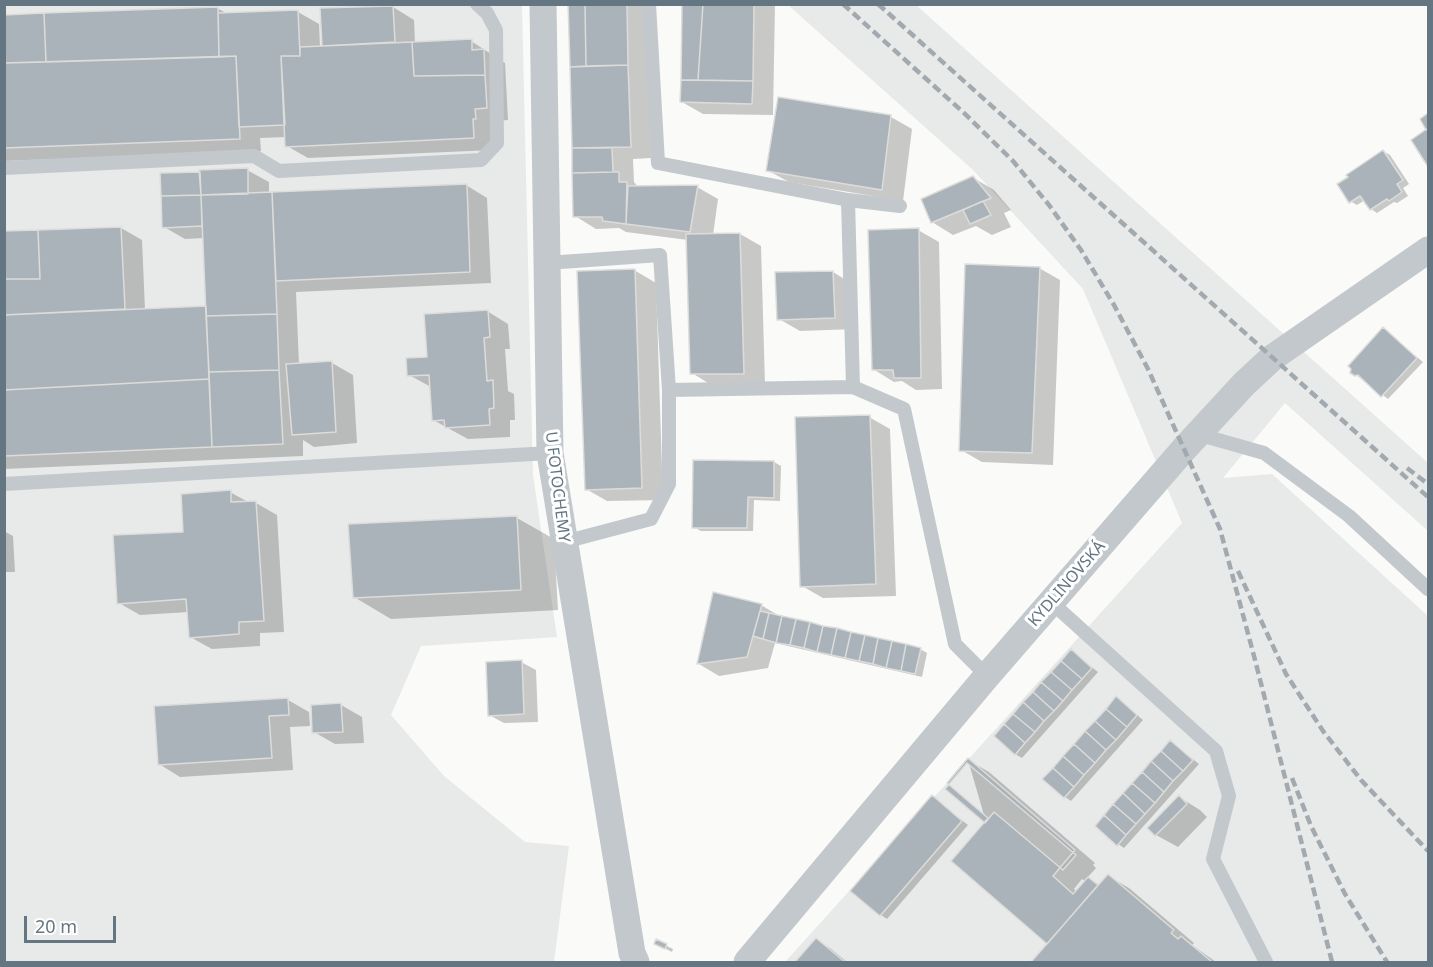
<!DOCTYPE html>
<html>
<head>
<meta charset="utf-8">
<style>
	body { margin:0 }
	#map { position:relative; width:1433px; height:967px; overflow:hidden; background:#fafaf8; font-family:"Noto Sans",sans-serif }
	canvas { display:block }
	.frame { position:absolute; inset:0; border:6px solid #657683; pointer-events:none }
	.scale { position:absolute; left:24px; top:916px; width:92px; height:27px; box-sizing:border-box; border:3px solid #657683; border-top:0; padding-left:8px; font-size:18px; line-height:21px; white-space:nowrap; color:#657683; -webkit-text-stroke:4px #fff; paint-order:stroke }
</style>
</head>
<body>
<div id="map">
<canvas width="1433" height="967"></canvas>
<div class="frame"></div>
<div class="scale">20 m</div>
</div>
<script>
const ctx = document.querySelector('canvas').getContext('2d');
ctx.lineJoin = 'round';
function fillPath(path, color) { ctx.fillStyle = color; ctx.fill(path, 'evenodd'); }
const toPath = rows => new Path2D(rows.map(r => 'M' + r).join(''));
function stroke(path, color, width, dash) { ctx.strokeStyle = color; ctx.lineWidth = width; ctx.lineCap = dash ? 'butt' : 'round'; ctx.setLineDash(dash || []); ctx.stroke(path); }
function write(font, color, halo, rows, align = 'center') {
  ctx.font = font + ' "Noto Sans",sans-serif'; ctx.lineWidth = 6; ctx.setLineDash([]); ctx.textBaseline = 'middle'; ctx.strokeStyle = halo; ctx.fillStyle = color; for (const [text, x, y, turn = 0] of rows) {
    ctx.save(); ctx.translate(x, y); ctx.rotate((+turn || 0) * Math.PI / 180); ctx.textAlign = isNaN(turn) ? turn : align; if (halo) ctx.strokeText(text, 0, 0); ctx.fillText(text, 0, 0); ctx.restore();
  }
}
fillPath(toPath([
	[5,5,522,5,533,475,557,637,421,646,391,715,444,776,525,842,569,846,554,962,5,962],
	[788,5,916,5,1428,463,1428,531,1285,403,1223,478,1272,474,1428,616,1428,962,785,962,1182,523,1083,289,973,170]
]), '#e8e9e9');
fillPath(toPath([
	[570,4,647,4,651,158,633,159,634,182,639,188,697,187,718,199,713,235,740,234,761,246,765,385,713,386,692,373,688,240,626,232,619,228,596,229,575,216],
	[683,4,775,4,773,115,703,114,682,102],
	[393,7,414,20,415,43,471,41,505,63,508,120,496,121,494,150,308,158,287,146,286,137,260,138,261,151,4,161,4,16,217,8,228,14,298,12,319,24,320,47,323,47,322,10],
	[779,99,891,117,912,129,903,201,789,182,767,170],
	[1383,151,1390,155,1409,184,1403,188,1408,196,1397,203,1394,202,1377,213,1371,209,1365,200,1357,205,1350,201],
	[247,170,269,182,269,194,466,185,487,198,491,283,296,292,299,365,332,363,353,375,357,443,314,447,303,440,303,456,4,469,4,233,121,228,142,240,145,310,208,307,204,238,185,239,164,227,162,175],
	[972,177,994,190,1011,210,1004,213,1011,227,992,235,976,226,953,235,932,222],
	[918,230,939,242,942,389,916,390,902,381,894,382,873,369],
	[1039,268,1060,280,1053,465,982,462,961,450],
	[634,270,656,283,663,500,607,501,586,489],
	[833,272,854,285,855,329,800,331,779,319],
	[487,311,508,324,510,349,505,349,508,391,514,394,515,420,510,420,510,437,468,439,433,420,431,387,409,375],
	[1383,329,1423,362,1388,399,1356,375],
	[869,417,890,429,896,596,823,598,802,586],
	[695,461,774,462,781,466,780,501,754,500,753,531,701,531,694,527],
	[230,492,250,503,256,503,277,515,284,632,260,633,260,646,212,649,190,637,189,612,140,615,119,603,184,534],
	[517,518,554,539,558,610,391,619,354,597],
	[4,531,13,536,15,572,4,572],
	[761,605,781,617,920,649,927,653,922,677,775,643,768,668,719,676,699,664],
	[1071,651,1098,672,1022,758,1015,754],
	[521,662,536,670,538,722,504,723,489,715],
	[1117,698,1143,720,1071,801,1065,797],
	[288,700,309,712,310,726,290,727,293,770,180,777,159,764],
	[341,705,362,717,364,743,335,744,314,732],
	[1171,742,1199,764,1124,848,1118,844],
	[968,760,989,772,1095,863,1093,865,1096,868,1087,878,1100,885,1108,876,1129,888,1194,943,1192,945,1216,962,1033,962,1049,944,986,822],
	[1082,879,1086,882,1077,892,1074,889],
	[932,797,968,825,887,919,881,915],
	[1179,797,1200,810,1207,817,1178,847,1156,835,1149,828],
	[816,940,830,948,847,962,797,962],
	[657,941,673,949,672,952,662,947]
]), '#0003');
const building = toPath([
	[568,4,585,4,586,66,570,67,568,4],
	[585,4,627,4,628,65,586,66,585,4],
	[682,4,703,4,698,80,681,80,682,4],
	[703,4,754,4,753,81,698,80,703,4],
	[393,6,395,42,322,46,320,8,393,6],
	[218,7,219,57,46,62,44,13,218,7],
	[298,10,300,56,281,56,285,125,239,127,236,56,219,57,218,13,298,10],
	[44,13,46,62,4,63,4,15,44,13],
	[472,39,472,50,484,49,485,75,414,76,412,42,472,39],
	[412,42,414,76,485,75,487,108,475,109,476,119,473,119,474,138,285,147,281,56,300,56,300,47,412,42],
	[236,56,240,139,4,148,4,63,236,56],
	[628,65,631,147,572,148,570,67,628,65],
	[681,80,753,81,752,104,680,102,681,80],
	[778,97,891,115,882,190,766,171,778,97],
	[1428,113,1428,128,1426,130,1420,119,1428,113],
	[1428,128,1428,167,1411,140,1428,128],
	[572,148,612,148,613,172,572,173,572,148],
	[1383,150,1403,180,1397,184,1402,192,1389,201,1387,199,1370,210,1360,196,1349,203,1337,184,1348,177,1346,175,1383,150],
	[248,168,248,194,201,195,199,170,248,168],
	[200,172,201,195,161,196,160,173,200,172],
	[613,172,619,172,619,182,627,182,626,224,603,221,602,217,573,217,572,173,613,172],
	[973,176,991,198,931,223,921,199,973,176],
	[467,184,470,272,276,281,272,192,467,184],
	[698,185,690,232,626,224,628,186,698,185],
	[272,192,277,314,206,316,201,195,272,192],
	[201,195,202,226,162,228,161,196,201,195],
	[983,201,991,215,970,224,963,210,983,201],
	[121,227,125,309,4,315,4,279,40,279,38,230,121,227],
	[919,228,921,378,894,378,893,370,872,370,868,230,919,228],
	[38,230,40,279,4,279,4,231,38,230],
	[740,233,744,374,690,374,686,234,740,233],
	[965,264,1040,267,1032,453,959,451,965,264],
	[635,269,642,488,585,490,577,271,635,269],
	[833,271,835,318,777,320,775,272,833,271],
	[206,306,209,379,4,390,4,315,206,306],
	[488,310,490,337,484,338,487,381,493,380,494,408,489,409,490,425,445,428,444,420,432,421,429,375,407,376,406,358,427,357,424,314,488,310],
	[277,314,279,370,209,372,206,316,277,314],
	[1383,327,1417,358,1381,397,1358,375,1355,376,1350,373,1351,369,1348,366,1383,327],
	[332,361,336,432,292,435,286,364,332,361],
	[279,370,283,444,212,447,209,372,279,370],
	[209,379,212,447,4,456,4,390,209,379],
	[870,415,876,584,800,587,795,417,870,415],
	[693,460,774,461,774,498,748,497,747,528,692,528,693,460],
	[231,490,231,502,256,501,264,621,239,622,239,634,189,638,186,599,117,604,113,535,183,532,181,494,231,490],
	[517,516,521,590,353,598,348,524,517,516],
	[713,592,762,604,747,657,697,664,713,592],
	[760,611,769,613,763,639,753,636,760,611],
	[769,613,782,616,776,643,763,639,769,613],
	[782,616,796,619,790,645,776,643,782,616],
	[796,619,810,622,804,648,790,645,796,619],
	[810,622,823,626,817,652,804,648,810,622],
	[823,626,837,628,831,655,817,652,823,626],
	[837,628,851,632,845,658,831,655,837,628],
	[851,632,865,635,859,661,845,658,851,632],
	[865,635,878,638,873,664,859,661,865,635],
	[878,638,892,641,886,668,873,664,878,638],
	[892,641,906,644,901,671,886,668,892,641],
	[906,644,921,648,915,674,901,671,906,644],
	[1071,649,1092,668,1082,679,1061,661,1071,649],
	[522,660,524,714,488,716,486,662,522,660],
	[1061,661,1082,679,1072,690,1051,672,1061,661],
	[1051,672,1072,690,1063,701,1041,682,1051,672],
	[1041,682,1063,701,1054,711,1033,692,1041,682],
	[1033,692,1054,711,1044,721,1023,702,1033,692],
	[1116,696,1137,715,1127,727,1106,709,1116,696],
	[288,698,289,715,269,716,272,758,158,765,154,706,288,698],
	[1023,702,1044,721,1035,732,1013,714,1023,702],
	[341,703,343,732,312,733,311,705,341,703],
	[1106,709,1127,727,1116,740,1095,721,1106,709],
	[1013,714,1035,732,1025,743,1004,724,1013,714],
	[1095,721,1116,740,1106,750,1085,731,1095,721],
	[1004,724,1025,743,1015,755,994,736,1004,724],
	[1085,731,1106,750,1095,763,1074,744,1085,731],
	[1170,740,1193,760,1183,771,1161,751,1170,740],
	[1074,744,1095,763,1084,775,1063,756,1074,744],
	[1161,751,1183,771,1173,781,1151,761,1161,751],
	[1063,756,1084,775,1074,787,1053,768,1063,756],
	[968,758,1075,850,1053,876,1073,894,1088,877,1098,885,1047,944,951,861,988,818,947,783,968,758],
	[1151,761,1173,781,1164,792,1142,772,1151,761],
	[967,763,1076,855,1063,870,994,812,985,823,945,789,967,763],
	[1053,768,1074,787,1064,798,1042,779,1053,768],
	[1142,772,1164,792,1155,803,1132,783,1142,772],
	[1132,783,1155,803,1145,814,1123,793,1132,783],
	[1123,793,1145,814,1136,824,1113,804,1123,793],
	[932,795,962,821,880,916,850,891,932,795],
	[1179,795,1187,804,1155,836,1147,828,1179,795],
	[1113,804,1136,824,1126,835,1104,815,1113,804],
	[1104,815,1126,835,1117,846,1095,826,1104,815],
	[1108,874,1174,930,1171,933,1178,939,1181,936,1212,962,1031,962,1108,874],
	[816,938,845,962,795,962,816,938],
	[656,939,667,944,665,949,654,944,656,939]
]);
fillPath(building, '#aab3b9');
stroke(building, '#dcdcda', 1.5);
stroke(toPath([
	[649,4,658,163,848,200,900,206],
	[4,168,254,156,279,171,481,160,497,143,496,30,487,13,477,4],
	[848,200,853,387,904,409,955,644,987,676],
	[547,263,660,255,669,390,669,484,651,519,564,542],
	[669,390,853,387],
	[1197,434,1264,453,1349,516,1428,589],
	[4,484,550,453],
	[1051,602,1216,751,1229,796,1213,859,1266,962]
]), '#c3c8cc', 14);
stroke(toPath([
	[543,4,550,453,632,953,636,962],
	[747,962,987,676,1184,449,1244,384,1272,358,1428,250]
]), '#c3c8cc', 27);
stroke(toPath([
	[843,4,963,112,1013,161,1049,205,1081,250,1114,305,1148,369,1220,529,1254,656,1332,962],
	[878,4,1428,497],
	[1407,468,1428,484],
	[1238,571,1286,674,1323,731,1361,780,1428,851],
	[1292,778,1311,826,1345,894,1387,962]
]), '#a2aab0', 4.5, [9, 4.5]);
write('16px', '#657683', '#fff', [
	["U FOTOCHEMY",557,487,83],
	["KYDLINOVSKÁ",1067,584,-49]
]);
</script>
</body>
</html>
